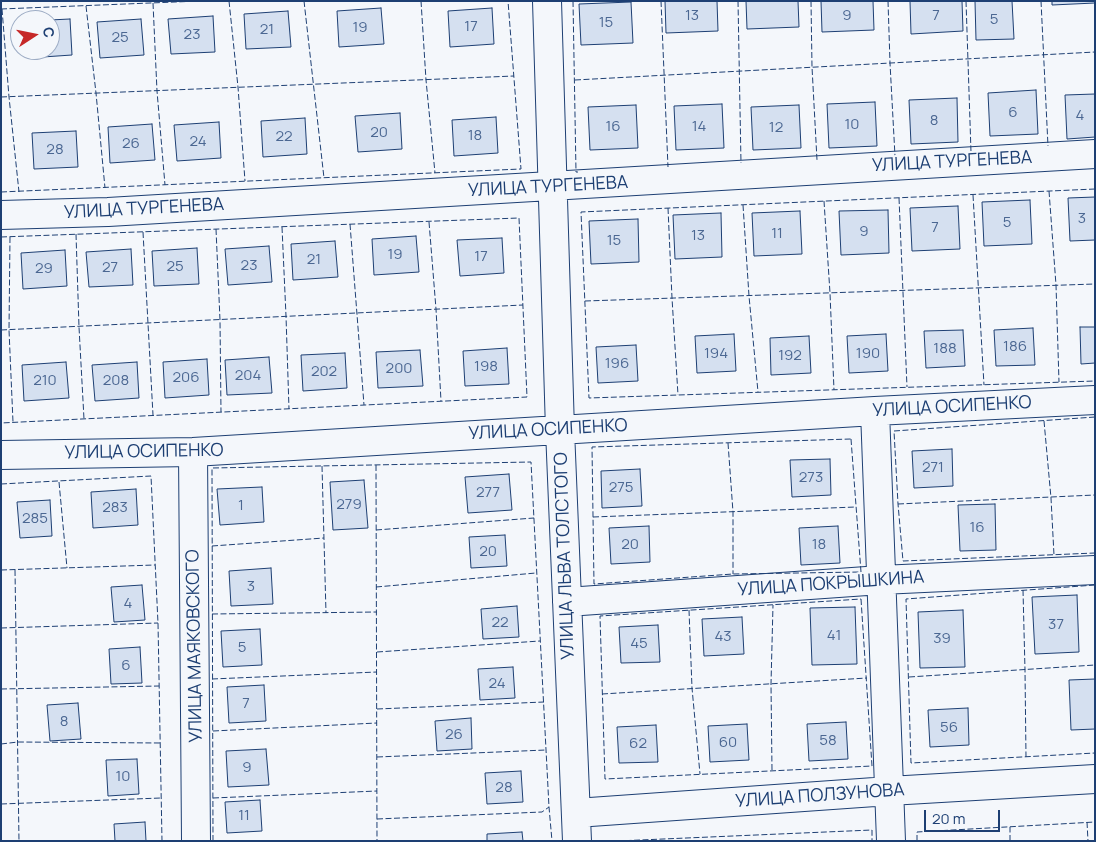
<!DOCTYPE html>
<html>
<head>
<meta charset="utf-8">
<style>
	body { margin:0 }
	#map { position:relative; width:1096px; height:842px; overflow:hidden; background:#f4f7fb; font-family:Manrope,sans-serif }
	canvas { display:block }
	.frame { position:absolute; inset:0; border:2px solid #1d3f73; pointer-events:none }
	.north { position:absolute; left:10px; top:10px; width:50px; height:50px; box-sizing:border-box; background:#f4f7fb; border:1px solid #9eadc5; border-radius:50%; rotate:79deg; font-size:14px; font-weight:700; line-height:20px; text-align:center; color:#1d3f73 }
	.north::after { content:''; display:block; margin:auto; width:18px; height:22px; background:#c62828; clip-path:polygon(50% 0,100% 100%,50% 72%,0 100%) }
	.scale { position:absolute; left:924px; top:810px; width:76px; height:22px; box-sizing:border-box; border:2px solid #1d3f73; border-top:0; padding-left:6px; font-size:15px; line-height:18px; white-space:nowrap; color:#1d3f73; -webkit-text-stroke:4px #f4f7fb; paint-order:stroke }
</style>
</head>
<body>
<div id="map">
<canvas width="1096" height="842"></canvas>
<div class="frame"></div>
<div class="north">С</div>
<div class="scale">20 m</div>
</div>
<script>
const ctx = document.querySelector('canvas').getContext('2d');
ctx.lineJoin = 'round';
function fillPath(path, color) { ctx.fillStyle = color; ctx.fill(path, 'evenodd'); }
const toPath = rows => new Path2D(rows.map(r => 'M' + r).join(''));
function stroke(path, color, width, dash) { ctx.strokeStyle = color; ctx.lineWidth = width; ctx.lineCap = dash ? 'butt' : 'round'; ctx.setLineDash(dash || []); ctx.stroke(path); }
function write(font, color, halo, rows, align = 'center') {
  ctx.font = font + ' Manrope,sans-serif'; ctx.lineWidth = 4; ctx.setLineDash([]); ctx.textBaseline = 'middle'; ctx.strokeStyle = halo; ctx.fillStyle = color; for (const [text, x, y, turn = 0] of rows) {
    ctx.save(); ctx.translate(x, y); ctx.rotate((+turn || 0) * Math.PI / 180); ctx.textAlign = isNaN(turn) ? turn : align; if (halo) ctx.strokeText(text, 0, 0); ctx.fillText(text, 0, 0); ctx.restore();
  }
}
const building = toPath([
	[665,1,717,1,718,31,666,33,665,1],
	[746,1,798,1,799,27,747,29,746,1],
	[821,1,873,1,874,30,822,32,821,1],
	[910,1,962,1,963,31,911,34,910,1],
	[975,1,1012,1,1014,39,976,40,975,1],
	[1052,1,1095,1,1095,3,1052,5,1052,1],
	[631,2,633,43,581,45,579,4,631,2],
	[381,8,384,44,339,47,337,11,381,8],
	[492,8,494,44,450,47,448,11,492,8],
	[288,11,291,47,246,49,244,14,288,11],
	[213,16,215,52,171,54,168,19,213,16],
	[70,19,72,55,28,58,28,50,50,50,50,20,70,19],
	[141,19,144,55,100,58,97,22,141,19],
	[1036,90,1038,134,990,136,988,93,1036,90],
	[1095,94,1095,137,1067,139,1065,95,1095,94],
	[957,98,958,142,911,144,909,100,957,98],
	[875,102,877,146,829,148,827,104,875,102],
	[722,104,724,148,676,150,674,106,722,104],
	[636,105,638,148,590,150,588,107,636,105],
	[799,105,801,148,753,150,751,107,799,105],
	[400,113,402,149,358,152,355,116,400,113],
	[496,117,498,153,454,156,452,120,496,117],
	[305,118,307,154,263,157,261,121,305,118],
	[219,122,221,158,177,161,174,125,219,122],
	[152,124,155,160,110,163,108,127,152,124],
	[76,131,78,167,34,169,32,133,76,131],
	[1095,197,1095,240,1070,241,1068,198,1095,197],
	[1030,200,1032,244,984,246,982,202,1030,200],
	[958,206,960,249,912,251,910,208,958,206],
	[888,210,889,253,841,255,839,211,888,210],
	[800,211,802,254,754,256,752,213,800,211],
	[721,213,722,257,675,259,673,215,721,213],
	[638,219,639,262,591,264,589,221,638,219],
	[416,236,419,272,374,275,372,239,416,236],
	[502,238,504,273,460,276,457,240,502,238],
	[335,241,338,277,293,280,291,244,335,241],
	[269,246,272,282,228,285,225,249,269,246],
	[197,248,199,284,154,286,152,251,197,248],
	[131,249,133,285,89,287,86,252,131,249],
	[65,250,67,286,23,289,21,253,65,250],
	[1080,327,1095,327,1095,363,1081,364,1080,327],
	[1033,328,1035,365,996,366,994,330,1033,328],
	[963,330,965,366,926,368,924,331,963,330],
	[734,334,736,371,697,373,695,336,734,334],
	[886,334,888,371,849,373,847,336,886,334],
	[809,336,811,373,771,375,770,338,809,336],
	[636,345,638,381,598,383,596,347,636,345],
	[507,348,509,384,465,386,463,351,507,348],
	[420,350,423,386,378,388,376,352,420,350],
	[345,353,347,388,303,391,301,355,345,353],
	[269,357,272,393,227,395,225,360,269,357],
	[207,359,209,395,165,398,163,362,207,359],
	[66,362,69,398,24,401,22,365,66,362],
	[137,362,139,398,95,401,92,365,137,362],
	[952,449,953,486,914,488,912,451,952,449],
	[830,459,831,495,792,497,790,460,830,459],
	[640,469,642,506,602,508,601,471,640,469],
	[509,474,512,510,468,513,465,477,509,474],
	[364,480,368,528,333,530,330,482,364,480],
	[262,487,264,522,220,525,217,489,262,487],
	[136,489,138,525,93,528,91,492,136,489],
	[50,500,52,536,20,538,17,502,50,500],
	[995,504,996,550,960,551,958,505,995,504],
	[649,526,650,562,611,564,609,528,649,526],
	[838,526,840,563,801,565,799,528,838,526],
	[505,535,507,566,471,568,469,537,505,535],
	[271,568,273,604,231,606,229,571,271,568],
	[142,585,145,620,114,622,111,587,142,585],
	[1077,595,1079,652,1035,654,1032,597,1077,595],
	[517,606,519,637,483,639,481,609,517,606],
	[855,607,857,664,812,665,810,608,855,607],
	[963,610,965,667,920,668,918,612,963,610],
	[742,617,744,654,704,656,702,619,742,617],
	[658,625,660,662,621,663,619,627,658,625],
	[260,629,262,665,223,667,221,631,260,629],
	[140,647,142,683,111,684,109,649,140,647],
	[513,667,515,698,480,700,478,669,513,667],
	[1095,679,1095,729,1071,730,1069,680,1095,679],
	[264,685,266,721,229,723,227,687,264,685],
	[78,703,81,739,50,741,47,705,78,703],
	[968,708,969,745,930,747,928,710,968,708],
	[471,718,472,749,437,751,435,721,471,718],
	[846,722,848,759,809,761,807,724,846,722],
	[747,724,749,760,710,762,708,726,747,724],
	[656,725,658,762,619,763,617,727,656,725],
	[266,749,269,785,228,787,226,751,266,749],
	[137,759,139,794,108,796,106,760,137,759],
	[521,771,523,802,487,804,485,773,521,771],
	[260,800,262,831,227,833,225,802,260,800],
	[145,822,146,841,115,841,114,824,145,822],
	[522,832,523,841,487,841,487,834,522,832]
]);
fillPath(building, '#d5e0f0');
stroke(building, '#1d3f73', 1);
const minor = toPath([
	[547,1,560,430,577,841],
	[1,215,108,212,1095,154],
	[875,411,891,841],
	[193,452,196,841],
	[1,455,193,452,875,411,1095,400],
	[567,602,881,580,1095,570],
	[576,813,889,791,1095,779]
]);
stroke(minor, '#1d3f73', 30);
stroke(minor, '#f4f7fb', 28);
stroke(toPath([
	[229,1,238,87,245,181],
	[304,1,324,178],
	[421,1,426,80,435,173],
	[573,1,576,172,578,172],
	[661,1,668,167],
	[738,1,741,163],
	[811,1,812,67,817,160],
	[888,1,890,63,895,156],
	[966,1,971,152],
	[1041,1,1048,146],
	[153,3,157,91,165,185],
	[86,6,96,93,105,188],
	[1,9,200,1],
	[2,9,9,97,19,192],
	[575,80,1095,52],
	[1,97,514,76],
	[1095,189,581,212,589,398,1095,381],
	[1049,191,1056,285,1059,382],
	[1,192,521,169,508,1],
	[973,195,984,385],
	[899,198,907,387],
	[824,201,830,293,834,390],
	[743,205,749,296,758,392],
	[668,208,672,298,678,395],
	[429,222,436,309,441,401],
	[350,224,364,405],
	[282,227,286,316,289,409],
	[216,229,220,320,221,412],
	[143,232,153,415],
	[76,234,79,327,84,419],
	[1,237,519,218,527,397,1,423],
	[10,237,9,330,13,422],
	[585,301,1095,284],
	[1,330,523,305],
	[1095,417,894,431,898,504,903,561,1095,553],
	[1044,421,1051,498,1054,555],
	[851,439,861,572,733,574,594,584,592,447,851,439],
	[728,443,733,512,733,574],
	[376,465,377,841],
	[322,466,326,613],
	[59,482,67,568],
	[1,484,151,476,158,623,162,841],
	[898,504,1095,495],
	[593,517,856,507],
	[376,530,534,518],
	[212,546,324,538],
	[1,570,155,565],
	[15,570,19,841],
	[1095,585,906,599,911,763,1095,753],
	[376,587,536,573],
	[1023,590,1025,670,1026,757],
	[861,599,872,766,605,779,600,616,861,599],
	[689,610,692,688,700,774],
	[212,614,377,612],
	[1,628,158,623],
	[377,652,540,641],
	[909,677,1095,665],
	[212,679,377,672],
	[1,689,159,686],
	[602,694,867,678],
	[377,709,544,702],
	[213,731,377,723],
	[1,744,18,742,160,743],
	[377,757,546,750],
	[772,770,771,684,773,605],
	[213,798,377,791],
	[1,804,161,798],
	[377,819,542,812,549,807],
	[1087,822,1088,841],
	[213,841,212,468,531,462,549,807,552,841],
	[617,841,872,830,872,841],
	[917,841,917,832,1095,822],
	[1010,841,1010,827]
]), '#1d3f73', 1, [6, 2.5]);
write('15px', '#4b6792', null, [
	["13",692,16],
	["9",847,16],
	["7",936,16],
	["5",994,20],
	["15",606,23],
	["17",471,27],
	["19",360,28],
	["21",267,30],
	["23",192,35],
	["25",120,38],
	["6",1013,113],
	["4",1080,116],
	["8",934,121],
	["10",852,125],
	["16",613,127],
	["14",699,127],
	["12",776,128],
	["20",379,133],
	["18",475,136],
	["22",284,137],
	["24",198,142],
	["26",131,144],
	["28",55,150],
	["3",1082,219],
	["5",1007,223],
	["7",935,228],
	["9",864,232],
	["11",777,234],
	["13",698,236],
	["15",614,241],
	["19",395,255],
	["17",481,257],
	["21",314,260],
	["23",249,266],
	["25",175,267],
	["27",110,268],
	["29",44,269],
	["186",1015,347],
	["188",945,349],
	["194",716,354],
	["190",868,354],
	["192",790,356],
	["196",617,364],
	["198",486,367],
	["200",399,369],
	["202",324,372],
	["204",248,376],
	["206",186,378],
	["210",45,381],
	["208",116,381],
	["271",933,468],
	["273",811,478],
	["275",621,488],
	["277",488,493],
	["279",349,505],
	["1",241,506],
	["283",115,508],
	["285",35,519],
	["16",977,528],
	["20",630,545],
	["18",819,545],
	["20",488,552],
	["3",251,587],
	["4",128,604],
	["22",500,623],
	["37",1056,625],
	["41",834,636],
	["43",723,637],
	["39",942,639],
	["45",639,644],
	["5",242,648],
	["6",126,666],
	["24",497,684],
	["7",246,704],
	["8",64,722],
	["56",949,728],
	["26",454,735],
	["58",828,741],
	["60",728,743],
	["62",638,744],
	["9",247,768],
	["10",123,777],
	["28",504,788],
	["11",244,816]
]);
write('18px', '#1d3f73', '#f4f7fb', [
	["УЛИЦА ТУРГЕНЕВА",952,162,-3],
	["УЛИЦА ТУРГЕНЕВА",548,187,-3],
	["УЛИЦА ТУРГЕНЕВА",144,209,-3],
	["УЛИЦА ОСИПЕНКО",952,407,-3],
	["УЛИЦА ОСИПЕНКО",548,430,-3],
	["УЛИЦА ОСИПЕНКО",144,452,-1],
	["УЛИЦА ЛЬВА ТОЛСТОГО",565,556,-92],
	["УЛИЦА ПОКРЫШКИНА",831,584,-4],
	["УЛИЦА МАЯКОВСКОГО",195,646,-91],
	["УЛИЦА ПОЛЗУНОВА",820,796,-4]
]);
</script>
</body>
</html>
